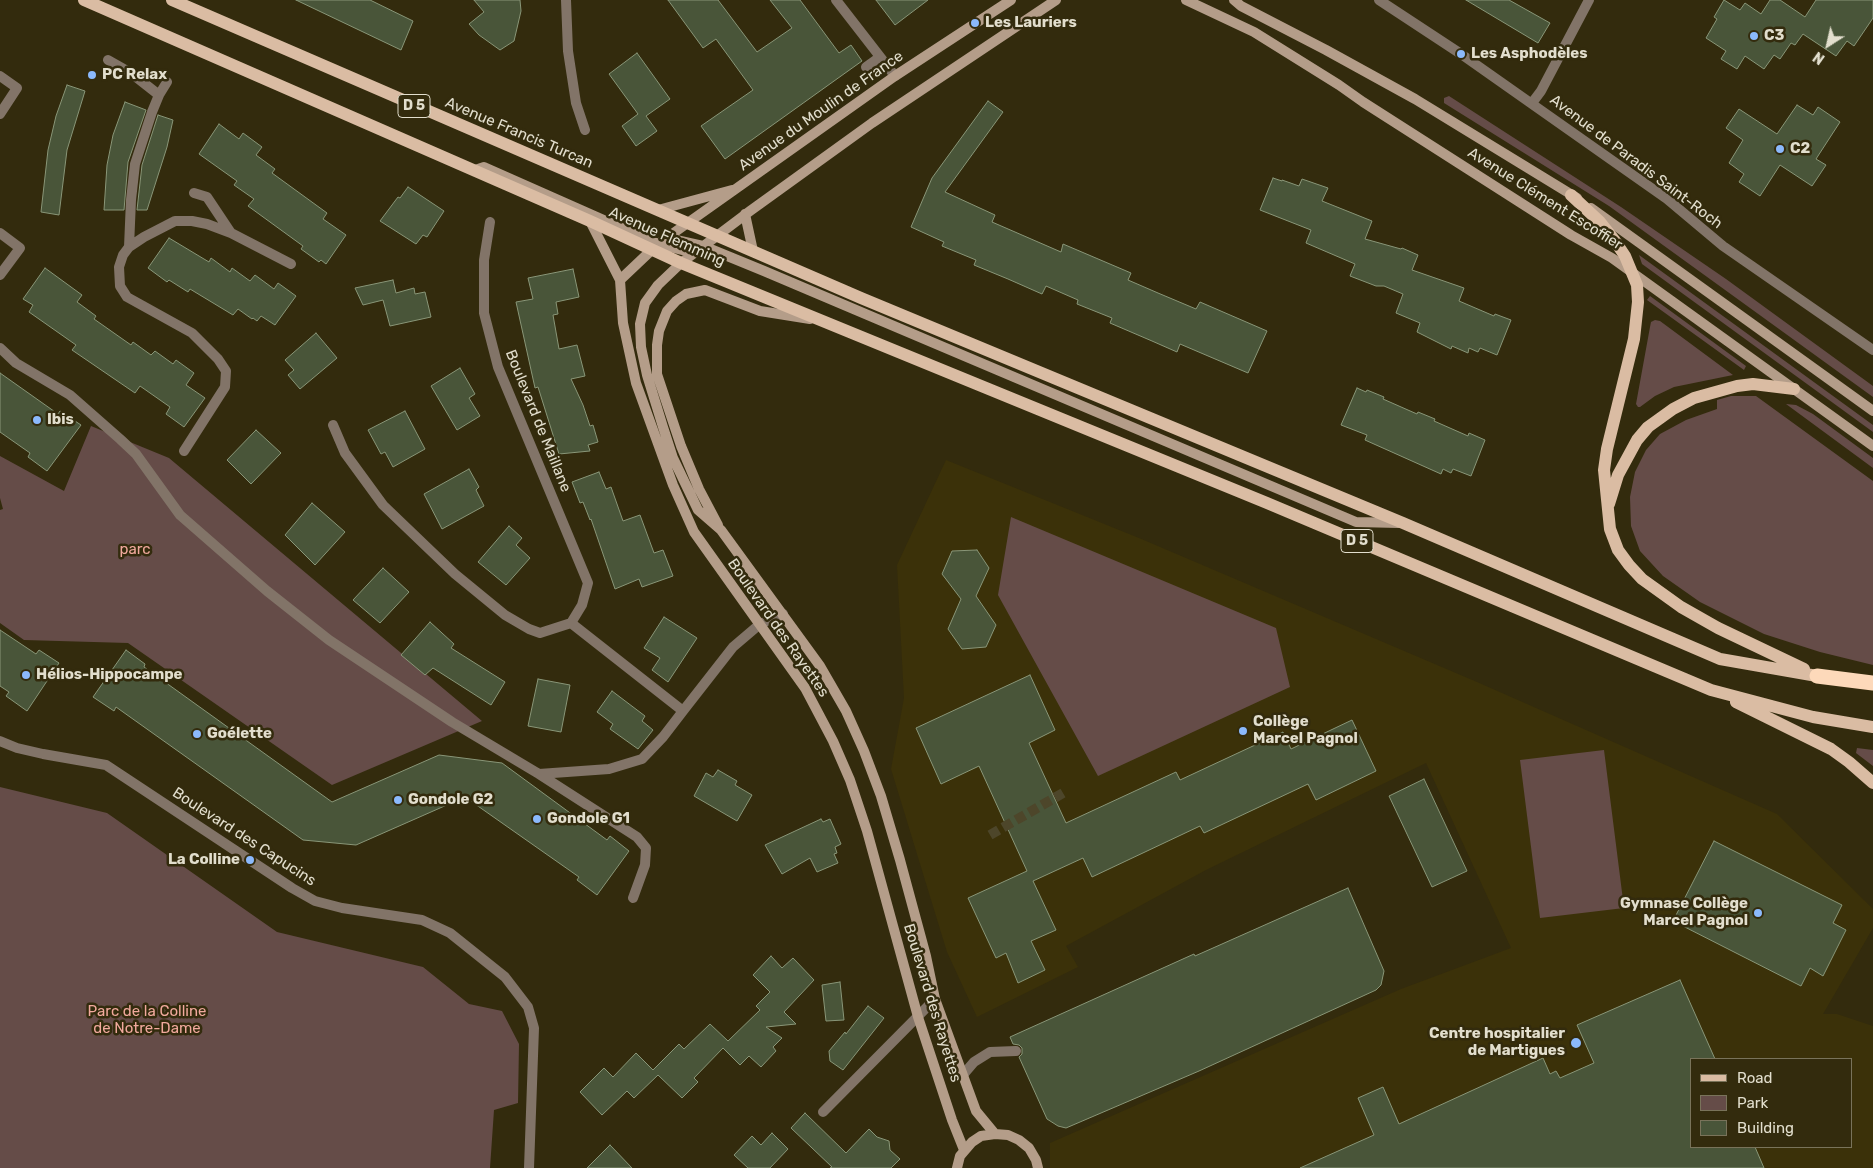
<!DOCTYPE html>
<html>
<head>
<meta charset="utf-8">
<style>
	body { margin:0 }
	#map { position:relative; width:1873px; height:1168px; overflow:hidden; background:#332b0d; font-family:Rubik,sans-serif }
	canvas { display:block }
	.legend { position:absolute; left:1690px; top:1058px; width:162px; height:90px; box-sizing:border-box; background:#332b0d; border:1px solid #79735a; margin:0; padding:6px 9px; list-style:none; font-size:15px; color:#e2decd }
	.legend li { display:flex; align-items:center; gap:10px; height:25px }
	.legend b { width:25px; border:1px solid #79735a }
	.north { position:absolute; left:1803px; top:20px; width:50px; height:50px; -webkit-text-stroke:4px #332b0d; paint-order:stroke; rotate:215deg; font-size:14px; font-weight:700; line-height:20px; text-align:center; color:#e2decd }
	.north::after { content:''; display:block; margin:auto; width:18px; height:22px; background:#e2decd; clip-path:polygon(50% 0,100% 100%,50% 72%,0 100%) }
</style>
</head>
<body>
<div id="map">
<canvas width="1873" height="1168"></canvas>
<ul class="legend">
<li><b style="height:6px;background:#dabca3"></b>Road</li>
<li><b style="height:14px;background:#654c48"></b>Park</li>
<li><b style="height:14px;background:#495539"></b>Building</li>
</ul>
<div class="north">N</div>
</div>
<script>
const ctx = document.querySelector('canvas').getContext('2d');
ctx.lineJoin = 'round';
function fillPath(path, color) { ctx.fillStyle = color; ctx.fill(path, 'evenodd'); }
const toPath = rows => new Path2D(rows.map(r => 'M' + r).join(''));
function stroke(path, color, width, dash) { ctx.strokeStyle = color; ctx.lineWidth = width; ctx.lineCap = dash ? 'butt' : 'round'; ctx.setLineDash(dash || []); ctx.stroke(path); }
function write(font, color, halo, rows, align = 'center') {
  ctx.font = font + ' Rubik,sans-serif'; ctx.lineWidth = 5; ctx.setLineDash([]); ctx.textBaseline = 'middle'; ctx.strokeStyle = halo; ctx.fillStyle = color; for (const [text, x, y, turn = 0] of rows) {
    ctx.save(); ctx.translate(x, y); ctx.rotate((+turn || 0) * Math.PI / 180); ctx.textAlign = isNaN(turn) ? turn : align; if (halo) ctx.strokeText(text, 0, 0); ctx.fillText(text, 0, 0); ctx.restore();
  }
}
fillPath(toPath([
	[946,460,1139,538,1477,682,1777,814,1873,909,1873,928,1823,1014,1837,1014,1873,1026,1873,1168,1050,1168,1050,1143,1401,989,1511,948,1426,763,1206,870,1066,946,1078,967,977,1017,947,952,891,769,904,698,897,565],
	[1692,1059,1852,1059,1852,1147,1692,1147]
]), '#3b3109');
fillPath(toPath([
	[1449,96,1621,207,1726,279,1873,386,1873,397,1609,206,1444,103,1444,98],
	[1639,255,1873,425,1873,432,1642,264],
	[1650,296,1746,366,1744,370,1647,300],
	[1655,320,1660,321,1733,375,1674,387,1655,396,1640,407,1638,407,1636,404,1650,327,1651,322],
	[1731,396,1756,396,1873,481,1873,665,1820,652,1764,634,1700,602,1663,576,1640,551,1631,526,1630,497,1635,472,1646,450,1660,434,1686,420,1717,409,1717,400],
	[1786,404,1796,405,1813,414,1873,458,1873,468],
	[91,426,169,458,482,721,332,785,128,643,24,640,0,623,0,510,3,509,0,498,0,456,64,491],
	[1011,517,1276,628,1290,687,1098,776,998,595],
	[1857,748,1873,750,1873,766,1856,753],
	[1604,750,1624,908,1540,918,1520,760],
	[0,787,107,813,277,932,423,967,469,1004,502,1011,519,1044,518,1103,494,1110,490,1168,0,1168]
]), '#654c48');
const building = toPath([
	[296,0,370,0,413,21,401,50,296,0],
	[474,0,520,0,521,11,514,41,500,50,479,35,469,24,484,12,474,0],
	[668,0,718,0,757,52,792,28,770,0,800,0,839,53,851,45,862,61,725,159,701,126,753,90,716,39,703,48,668,0],
	[876,0,928,0,895,25,876,0],
	[1466,0,1509,0,1550,23,1538,43,1466,0],
	[1724,0,1740,10,1745,3,1761,14,1770,0,1780,0,1805,17,1816,0,1873,0,1873,18,1854,46,1847,41,1836,56,1803,34,1795,45,1791,43,1780,59,1774,55,1764,69,1745,56,1737,69,1721,59,1726,51,1706,38,1717,19,1714,17,1724,0],
	[637,53,670,99,646,116,657,131,636,146,622,126,638,114,609,74,637,53],
	[67,85,85,91,67,150,59,215,41,212,48,150,56,116,67,85],
	[988,101,1003,112,945,192,995,215,992,222,1061,252,1063,244,1131,273,1128,280,1158,293,1196,309,1200,302,1267,331,1248,373,1180,344,1177,352,1152,341,1110,323,1112,318,1077,304,1078,300,1046,286,1042,294,1008,279,974,265,976,260,942,246,944,242,911,227,932,178,988,101],
	[125,102,146,110,128,162,124,210,104,210,107,165,113,135,125,102],
	[1797,105,1813,115,1818,107,1840,122,1816,159,1826,165,1812,186,1780,165,1760,196,1739,182,1744,174,1729,163,1743,140,1726,128,1739,109,1777,134,1797,105],
	[158,115,173,120,167,147,147,210,137,210,142,165,158,115],
	[219,124,239,139,243,133,262,147,256,155,275,169,272,173,327,213,323,219,346,235,326,264,321,260,319,262,301,249,303,246,248,206,254,199,234,185,237,181,199,154,219,124],
	[1273,178,1282,181,1282,180,1299,186,1302,179,1328,188,1322,201,1372,221,1365,239,1401,249,1402,248,1418,255,1412,270,1464,288,1459,301,1494,316,1495,314,1511,320,1497,355,1480,348,1478,352,1469,348,1468,353,1452,346,1451,349,1417,332,1420,323,1396,313,1403,294,1384,286,1376,286,1350,276,1355,264,1306,243,1311,230,1260,210,1273,178],
	[408,187,444,211,427,237,423,235,416,244,380,221,398,197,400,198,408,187],
	[169,238,209,262,211,258,230,272,232,268,250,281,255,275,274,289,278,283,296,296,275,325,261,316,257,321,253,318,252,319,238,309,233,315,190,289,188,292,169,280,167,282,148,268,169,238],
	[45,268,82,295,77,302,96,316,94,319,131,345,133,342,151,355,155,351,173,364,176,360,194,373,186,385,205,398,184,427,166,414,170,407,140,386,135,393,72,350,76,345,29,312,33,305,23,299,45,268],
	[573,269,579,297,556,302,558,314,553,315,559,349,577,345,585,376,571,379,583,405,590,426,593,425,598,442,588,445,590,451,559,454,538,387,535,388,516,302,533,299,528,278,573,269],
	[393,280,396,293,414,288,415,294,425,292,431,317,390,326,383,300,363,305,355,288,393,280],
	[316,333,337,358,300,389,288,375,294,370,285,360,316,333],
	[460,368,475,394,469,398,480,416,457,430,431,386,460,368],
	[0,373,58,414,60,411,81,425,47,471,28,457,30,453,0,432,0,373],
	[1357,388,1366,392,1367,390,1384,397,1383,399,1417,414,1418,412,1435,419,1434,421,1468,436,1469,433,1485,440,1471,476,1453,469,1451,473,1443,469,1441,474,1365,440,1367,435,1341,425,1357,388],
	[405,411,425,449,393,467,385,452,381,454,368,430,405,411],
	[256,430,281,453,251,484,227,460,256,430],
	[469,469,479,487,476,490,484,506,442,529,424,494,469,469],
	[599,472,606,489,611,487,623,521,640,515,654,553,663,550,673,576,642,587,639,579,615,589,591,519,590,520,583,502,580,503,572,482,599,472],
	[312,503,345,532,315,565,285,535,312,503],
	[509,526,522,538,516,545,530,558,506,585,478,562,509,526],
	[977,550,989,568,976,596,996,625,986,647,962,649,948,629,961,599,942,574,952,551,977,550],
	[383,568,409,592,380,623,353,600,383,568],
	[664,617,697,638,668,682,652,670,660,658,644,648,664,617],
	[430,622,454,644,451,648,505,682,491,705,433,668,425,675,401,655,430,622],
	[0,630,36,654,39,650,59,663,27,711,6,696,9,692,0,686,0,630],
	[126,650,145,664,144,667,332,802,439,755,502,763,607,840,610,836,629,851,597,895,577,880,579,877,465,797,356,845,303,840,116,707,114,711,93,697,126,650],
	[1030,675,1055,730,1029,743,1066,823,1176,772,1180,780,1283,732,1291,749,1352,720,1376,771,1316,800,1308,784,1204,833,1200,826,1092,877,1083,858,1033,881,1056,930,1031,941,1045,970,1018,983,1006,953,996,958,968,898,1027,871,979,766,941,784,916,728,1030,675],
	[538,679,570,685,561,732,528,726,538,679],
	[612,691,645,716,642,721,653,730,638,749,610,729,613,724,597,712,612,691],
	[718,770,737,781,735,785,752,795,737,821,694,796,706,773,713,777,718,770],
	[1424,779,1467,871,1432,887,1389,796,1424,779],
	[821,819,823,822,830,819,841,844,835,847,837,853,834,854,838,863,817,872,810,858,782,874,765,845,821,819],
	[1714,841,1842,905,1833,923,1846,930,1823,976,1810,968,1801,986,1673,921,1714,841],
	[1348,888,1384,971,1381,985,1376,990,1199,1071,1066,1128,1058,1126,1047,1119,1019,1057,1022,1054,1022,1048,1019,1045,1013,1044,1010,1037,1194,954,1195,956,1348,888],
	[771,956,782,968,793,958,814,980,784,1012,796,1024,766,1027,782,1038,773,1047,776,1051,761,1067,749,1056,740,1065,723,1048,694,1078,698,1082,682,1098,658,1075,634,1098,627,1091,602,1115,580,1092,604,1068,613,1077,636,1053,653,1070,679,1044,684,1049,710,1024,728,1041,760,1010,756,1006,770,992,753,975,771,956],
	[1680,980,1715,1059,1692,1059,1692,1147,1755,1147,1764,1168,1300,1168,1374,1135,1358,1098,1383,1087,1399,1124,1543,1058,1550,1074,1556,1071,1560,1078,1594,1063,1577,1025,1680,980],
	[840,982,844,1020,826,1021,822,985,840,982],
	[868,1006,884,1018,843,1070,830,1061,829,1051,845,1032,846,1034,868,1006],
	[805,1113,846,1153,869,1129,877,1137,889,1141,890,1150,900,1159,891,1168,830,1168,832,1167,791,1128,805,1113],
	[772,1133,788,1149,770,1168,748,1168,734,1155,752,1136,761,1145,772,1133],
	[610,1145,632,1168,587,1168,610,1145]
]);
fillPath(building, '#495539');
stroke(building, '#899678', 1);
stroke(toPath([
	[990,835,1063,793]
]), '#4d462a', 10, [10, 5]);
stroke(toPath([
	[566,0,568,51,576,103,585,130],
	[836,0,895,76],
	[1379,0,1461,54,1603,154,1667,199,1723,246,1873,350],
	[108,60,131,73,159,95],
	[866,67,880,57],
	[0,76,17,88,0,114],
	[167,82,159,95,152,112,135,164,131,200,129,247,123,255,119,267,120,286,127,297,192,333,218,359,226,371,225,387,184,451],
	[1532,103,1541,91,1589,0],
	[194,193,207,197,231,233],
	[0,233,20,248,0,275],
	[129,247,144,237,175,221,192,221,207,224,231,233,291,264],
	[0,348,16,363,70,395,120,439,136,454,180,515,267,591,329,640,452,722,539,774,637,837,646,848,645,865,633,898],
	[333,425,345,453,383,505,455,574,505,615,529,629,540,633,571,623,582,605,588,583,498,367,484,313,484,260,490,222],
	[571,623,683,711,733,647,760,624,783,614],
	[0,741,17,748,43,754,106,765,292,888,315,901,342,908,422,920,450,933,505,977,528,1007,534,1028,529,1168],
	[539,774,609,769,642,759,663,737,683,711],
	[962,1076,974,1062,990,1052,1016,1051],
	[823,1112,935,999]
]), '#827468', 10);
stroke(toPath([
	[1186,0,1254,32,1339,85,1363,102,1571,235,1612,258,1873,446],
	[1234,0,1241,6,1326,50,1415,99,1577,198],
	[475,170,484,167,658,244,694,253],
	[1591,208,1873,411],
	[658,210,732,190],
	[745,214,753,251],
	[590,221,620,280,623,323,636,383,673,485,694,532,805,688,833,741,850,780,867,831,918,1017,952,1120,964,1150],
	[667,238,703,246,764,271,1356,522,1399,523],
	[620,280,658,244,895,76,1011,0],
	[718,525,699,489,681,446,657,374,657,345,659,331,667,311,676,301,686,294,705,290,760,311,810,319],
	[995,1134,976,1111,935,999,926,956,900,860,881,796,864,751,846,711,820,666,721,530,698,510,673,458,663,427,647,375,641,347,640,324,645,303,658,285,681,263,750,211,872,123,1056,0],
	[957,1168,960,1156,972,1142,981,1136,995,1134,1008,1135,1019,1140,1029,1148,1036,1160,1038,1168]
]), '#b49d89', 10);
stroke(toPath([
	[84,0,590,221,681,263,1267,503,1711,690,1813,717,1873,727],
	[172,0,861,298,1403,523,1720,659,1817,676],
	[1571,195,1600,222,1615,241,1625,256,1637,285,1638,302,1634,339,1607,449,1604,470,1610,529,1618,550,1629,565,1642,579,1681,607,1718,628,1804,669],
	[1609,504,1618,475,1637,440,1648,427,1673,409,1694,398,1737,386,1753,384,1794,389],
	[1736,702,1831,749,1849,762,1873,783]
]), '#dabca3', 12);
stroke(toPath([
	[1817,676,1873,683]
]), '#fdd9ba', 15);
for (const [x, y, r, color] of [
	[975,23,5,"#8bb9fc"],
	[1754,36,5,"#8bb9fc"],
	[1461,54,5,"#8bb9fc"],
	[92,75,5,"#8bb9fc"],
	[1780,149,5,"#8bb9fc"],
	[37,420,5,"#8bb9fc"],
	[26,675,5,"#8bb9fc"],
	[1243,731,5,"#8bb9fc"],
	[197,734,5,"#8bb9fc"],
	[398,800,5,"#8bb9fc"],
	[537,819,5,"#8bb9fc"],
	[250,860,5,"#8bb9fc"],
	[1758,913,5,"#8bb9fc"],
	[1576,1043,6,"#8bb9fc"]
]) { const dot = new Path2D(); dot.arc(x, y, r, 0, 2 * Math.PI); ctx.fillStyle = color; ctx.fill(dot); stroke(dot, '#332b0d', 2); }
for (const [x, y, w] of [
	[414,106,32],
	[1357,541,32]
]) { const box = new Path2D(); box.roundRect(x - w / 2, y - 11.5, w, 23, 4); ctx.fillStyle = '#332b0d'; ctx.fill(box); stroke(box, '#e2decd', 1); }
write('bold 14px', '#e2decd', null, [
	["D 5",414,106],
	["D 5",1357,541]
]);
write('bold 15px', '#e2decd', '#332b0d', [
	["Les Lauriers",985,23],
	["C3",1764,36],
	["Les Asphodèles",1471,54],
	["PC Relax",102,75],
	["C2",1790,149],
	["Ibis",47,420],
	["Hélios-Hippocampe",36,675],
	["Collège",1253,722],
	["Marcel Pagnol",1253,739],
	["Goélette",207,734],
	["Gondole G2",408,800],
	["Gondole G1",547,819],
	["La Colline",240,860,"right"],
	["Gymnase Collège",1748,904,"right"],
	["Marcel Pagnol",1748,921,"right"],
	["Centre hospitalier",1565,1034,"right"],
	["de Martigues",1565,1051,"right"]
], 'left');
write('15px', '#e2decd', '#332b0d', [
	["Avenue du Moulin de France",821,111,-35],
	["Avenue Francis Turcan",519,133,23],
	["Avenue de Paradis Saint-Roch",1636,162,37],
	["Avenue Clément Escoffier",1545,199,32],
	["Avenue Flemming",667,237,24],
	["Boulevard de Maillane",538,421,68],
	["Boulevard des Rayettes",778,628,55],
	["Boulevard des Capucins",244,837,33],
	["Boulevard des Rayettes",932,1003,73]
]);
write('15px', '#f1a99d', '#332b0d', [
	["parc",135,550],
	["Parc de la Colline",147,1012],
	["de Notre-Dame",147,1029]
]);
</script>
</body>
</html>
